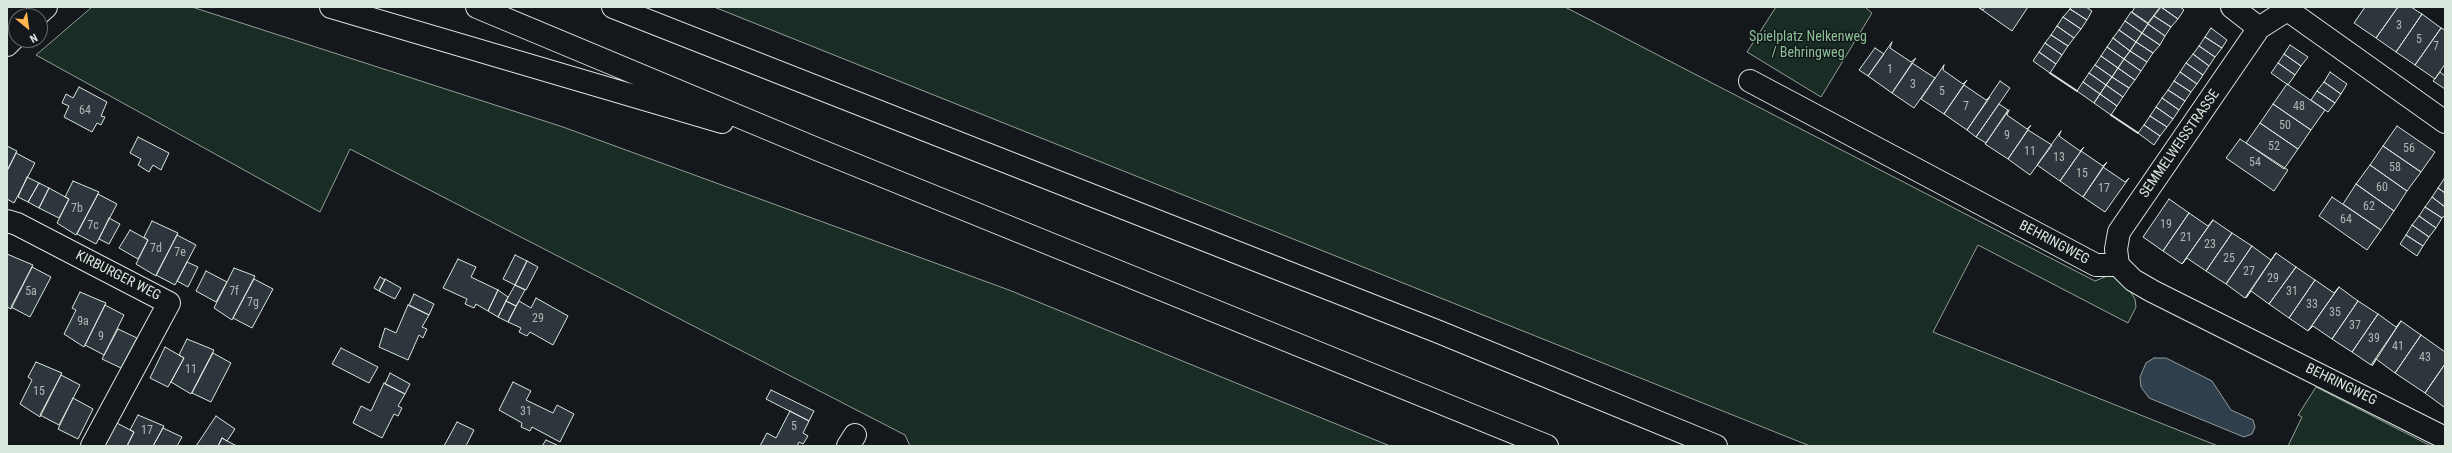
<!DOCTYPE html>
<html>
<head>
<meta charset="utf-8">
<style>
	body { margin:0 }
	#map { position:relative; width:2452px; height:453px; overflow:hidden; background:#14181c; font-family:"Roboto Condensed",sans-serif }
	canvas { display:block }
	.frame { position:absolute; inset:0; border:8px solid #d8e6dc; pointer-events:none }
	.north { position:absolute; left:8px; top:8px; width:40px; height:40px; box-sizing:border-box; background:#14181c; border:1px solid #626a69; border-radius:50%; rotate:151deg; font-size:11px; font-weight:700; line-height:16px; text-align:center; color:#d8e6dc }
	.north::after { content:''; display:block; margin:auto; width:14px; height:18px; background:#ffb74d; clip-path:polygon(50% 0,100% 100%,50% 72%,0 100%) }
</style>
</head>
<body>
<div id="map">
<canvas width="2452" height="453"></canvas>
<div class="frame"></div>
<div class="north">N</div>
</div>
<script>
const ctx = document.querySelector('canvas').getContext('2d');
ctx.lineJoin = 'round';
function fillPath(path, color) { ctx.fillStyle = color; ctx.fill(path, 'evenodd'); }
const toPath = rows => new Path2D(rows.map(r => 'M' + r).join(''));
function stroke(path, color, width, dash) { ctx.strokeStyle = color; ctx.lineWidth = width; ctx.lineCap = dash ? 'butt' : 'round'; ctx.setLineDash(dash || []); ctx.stroke(path); }
function write(font, color, halo, rows, align = 'center') {
  ctx.font = font + ' "Roboto Condensed",sans-serif'; ctx.lineWidth = 3; ctx.setLineDash([]); ctx.textBaseline = 'middle'; ctx.strokeStyle = halo; ctx.fillStyle = color; for (const [text, x, y, turn = 0] of rows) {
    ctx.save(); ctx.translate(x, y); ctx.rotate((+turn || 0) * Math.PI / 180); ctx.textAlign = isNaN(turn) ? turn : align; if (halo) ctx.strokeText(text, 0, 0); ctx.fillText(text, 0, 0); ctx.restore();
  }
}
const green = toPath([
	[92,7,192,7,563,127,1009,290,1390,446,910,446,905,435,350,149,320,212,36,55,92,7],
	[714,7,1565,7,2095,281,2112,274,2128,288,2135,299,2136,307,2128,323,1978,245,1933,332,2218,446,1810,446,714,7],
	[1776,7,1865,7,1872,13,1821,97,1747,52,1776,7],
	[2316,387,2431,446,2288,446,2302,417,2298,415,2316,387]
]);
fillPath(green, '#1a2d24');
stroke(green, '#939e99', 1);
const water = toPath([
	[2154,358,2166,358,2212,381,2231,410,2253,420,2255,427,2252,434,2244,437,2149,398,2141,387,2140,377,2146,363,2154,358]
]);
fillPath(water, '#2f3f4d');
stroke(water, '#939e99', 1);
const building = toPath([
	[1978,7,1983,10,1985,7,2028,7,2012,31,1978,7],
	[2071,7,2086,7,2092,11,2087,20,2070,9,2071,7],
	[2135,7,2160,7,2148,23,2132,12,2135,7],
	[2161,7,2178,19,2171,27,2154,16,2161,7],
	[2161,7,2180,7,2184,10,2178,19,2161,7],
	[2365,7,2398,7,2376,38,2354,23,2365,7],
	[2398,7,2411,7,2422,14,2396,52,2376,38,2398,7],
	[2070,9,2087,20,2081,29,2063,17,2070,9],
	[2131,12,2148,24,2142,33,2125,21,2131,12],
	[2422,14,2441,28,2415,65,2396,52,2422,14],
	[2154,16,2171,27,2165,36,2148,24,2154,16],
	[2063,17,2081,29,2074,38,2057,26,2063,17],
	[2125,21,2142,33,2136,42,2119,30,2125,21],
	[2148,24,2165,36,2160,45,2142,33,2148,24],
	[2057,26,2074,38,2068,46,2051,35,2057,26],
	[2211,28,2227,40,2222,48,2205,37,2211,28],
	[2441,28,2445,30,2445,64,2435,79,2415,65,2441,28],
	[2119,30,2136,42,2130,51,2113,38,2119,30],
	[2142,33,2160,45,2153,53,2136,42,2142,33],
	[2051,35,2068,46,2062,55,2045,43,2051,35],
	[2205,37,2222,48,2215,57,2199,46,2205,37],
	[2113,38,2130,51,2124,59,2107,47,2113,38],
	[1892,42,1890,48,1911,62,1916,58,1892,93,1868,76,1892,42],
	[2136,42,2153,53,2147,62,2130,51,2136,42],
	[2045,43,2062,55,2056,64,2039,52,2045,43],
	[2290,45,2308,57,2301,66,2284,54,2290,45],
	[2199,46,2215,57,2209,66,2193,54,2199,46],
	[2107,47,2124,59,2118,68,2101,56,2107,47],
	[1875,48,1884,54,1868,76,1859,70,1875,48],
	[2130,51,2147,62,2141,71,2124,59,2130,51],
	[2039,52,2056,64,2050,73,2033,61,2039,52],
	[2193,54,2209,66,2203,75,2186,63,2193,54],
	[2284,54,2301,66,2295,75,2278,63,2284,54],
	[2101,56,2118,68,2112,77,2095,65,2101,56],
	[2124,59,2141,71,2135,80,2118,68,2124,59],
	[1912,63,1935,78,1914,108,1892,93,1912,63],
	[2186,63,2203,75,2197,84,2180,72,2186,63],
	[2278,63,2295,75,2288,85,2271,73,2278,63],
	[1944,65,1943,70,1963,84,1967,80,1944,114,1921,99,1944,65],
	[2095,65,2112,77,2106,85,2089,73,2095,65],
	[2118,68,2135,80,2129,88,2112,77,2118,68],
	[2180,72,2197,84,2191,92,2174,81,2180,72],
	[2330,72,2347,84,2341,94,2324,82,2330,72],
	[2440,72,2445,76,2445,89,2433,81,2440,72],
	[2089,73,2106,85,2100,94,2083,82,2089,73],
	[2112,77,2129,88,2123,97,2106,85,2112,77],
	[2000,81,2010,88,1976,137,1967,130,2000,81],
	[2174,81,2191,92,2185,101,2168,90,2174,81],
	[2083,82,2100,94,2094,103,2077,91,2083,82],
	[2324,82,2341,94,2335,103,2317,91,2324,82],
	[2287,84,2325,110,2311,130,2273,104,2287,84],
	[1964,85,1986,100,1990,97,1967,130,1944,114,1964,85],
	[2106,85,2123,97,2117,106,2100,94,2106,85],
	[79,87,107,102,101,116,105,117,101,125,97,123,92,132,64,117,69,106,62,103,66,94,73,98,79,87],
	[2168,90,2185,101,2179,110,2162,98,2168,90],
	[2317,91,2335,103,2328,112,2311,100,2317,91],
	[2100,94,2117,106,2111,115,2094,103,2100,94],
	[2162,98,2179,110,2173,119,2156,107,2162,98],
	[1999,104,2008,110,1986,143,1976,137,1999,104],
	[2273,104,2311,130,2298,149,2260,123,2273,104],
	[2156,107,2173,119,2167,127,2150,116,2156,107],
	[2009,110,2007,115,2027,129,2031,125,2008,159,1985,144,2009,110],
	[2150,116,2167,127,2160,136,2144,125,2150,116],
	[2260,123,2298,149,2284,169,2246,143,2260,123],
	[2144,125,2160,136,2154,145,2138,133,2144,125],
	[2397,126,2435,152,2421,172,2383,146,2397,126],
	[2028,130,2052,145,2030,175,2008,159,2028,130],
	[2061,131,2059,136,2080,151,2084,147,2060,181,2037,165,2061,131],
	[138,137,169,153,161,170,153,165,149,172,138,165,141,159,130,153,138,137],
	[2240,139,2288,170,2274,191,2226,158,2240,139],
	[7,146,17,151,7,171,7,146],
	[2383,146,2421,172,2407,191,2370,165,2383,146],
	[2081,151,2103,166,2107,162,2083,197,2060,181,2081,151],
	[16,153,35,163,14,203,7,199,7,171,16,153],
	[2370,165,2407,191,2394,211,2356,184,2370,165],
	[2103,167,2125,182,2129,178,2105,212,2083,197,2103,167],
	[27,177,39,183,28,202,18,197,27,177],
	[2444,179,2445,179,2445,193,2438,188,2444,179],
	[73,181,99,192,76,235,57,223,69,199,65,197,73,181],
	[39,183,49,188,39,208,28,202,39,183],
	[2356,184,2394,211,2381,230,2343,204,2356,184],
	[49,188,69,199,59,218,39,208,49,188],
	[2438,188,2445,193,2445,207,2432,197,2438,188],
	[98,194,117,204,96,244,77,234,98,194],
	[2332,197,2381,230,2367,250,2319,216,2332,197],
	[2432,197,2445,207,2445,215,2442,218,2425,207,2432,197],
	[2169,199,2189,213,2163,251,2143,237,2169,199],
	[2425,207,2442,218,2436,228,2419,216,2425,207],
	[2189,213,2208,226,2213,220,2182,264,2163,251,2189,213],
	[2419,216,2436,228,2429,237,2412,225,2419,216],
	[109,218,120,224,109,244,99,239,109,218],
	[2213,220,2232,233,2206,271,2187,258,2182,264,2213,220],
	[152,221,178,233,156,276,136,264,148,240,144,237,152,221],
	[2412,225,2429,237,2423,246,2406,235,2412,225],
	[130,230,148,240,138,259,119,248,130,230],
	[2232,233,2252,246,2226,284,2206,271,2232,233],
	[177,235,196,245,175,285,156,275,177,235],
	[2406,235,2423,246,2417,256,2400,244,2406,235],
	[2252,246,2271,260,2276,253,2245,298,2226,284,2252,246],
	[2276,253,2296,267,2269,304,2251,291,2246,298,2276,253],
	[7,254,33,265,11,309,7,307,7,254],
	[515,255,527,261,515,285,503,279,515,255],
	[458,259,476,267,471,277,498,290,488,311,476,304,474,308,465,304,467,299,443,288,458,259],
	[527,261,538,267,526,290,515,285,527,261],
	[187,262,198,267,188,287,177,281,187,262],
	[32,267,51,277,30,317,11,307,32,267],
	[2296,267,2315,280,2289,318,2269,304,2296,267],
	[234,268,255,276,232,320,214,308,234,268],
	[206,271,227,282,216,302,196,291,206,271],
	[380,277,385,280,379,291,374,288,380,277],
	[254,279,273,289,252,328,233,318,254,279],
	[385,279,401,288,395,299,379,291,385,279],
	[2315,280,2334,293,2339,287,2308,331,2289,318,2315,280],
	[515,285,525,290,516,306,506,301,515,285],
	[2339,287,2358,301,2332,339,2313,326,2308,331,2339,287],
	[498,290,508,297,498,317,488,311,498,290],
	[80,292,106,303,84,347,64,334,76,310,72,308,80,292],
	[414,294,434,304,429,315,409,305,414,294],
	[536,298,568,316,553,345,530,332,527,336,519,332,521,328,508,322,519,301,531,308,536,298],
	[506,301,516,306,508,322,498,317,506,301],
	[2358,301,2378,314,2352,352,2332,339,2358,301],
	[105,305,124,315,104,355,85,345,105,305],
	[408,305,429,315,422,327,427,329,423,338,419,335,408,360,379,347,385,328,396,333,408,305],
	[2378,314,2396,327,2401,321,2371,365,2352,352,2378,314],
	[2401,321,2421,335,2395,373,2376,359,2372,366,2401,321],
	[118,329,137,338,121,368,102,359,118,329],
	[2421,335,2445,352,2445,364,2425,393,2395,373,2421,335],
	[187,339,214,350,191,394,171,382,184,358,179,355,187,339],
	[165,347,184,358,168,387,150,378,165,347],
	[341,348,378,367,369,383,332,364,341,348],
	[213,353,231,363,211,402,192,393,213,353],
	[36,362,62,373,40,417,20,404,32,380,28,377,36,362],
	[2445,364,2445,406,2444,407,2425,393,2445,364],
	[390,373,410,384,405,394,385,384,390,373],
	[61,375,80,385,59,425,40,415,61,375],
	[513,382,531,391,526,400,553,413,557,405,574,414,560,442,532,427,530,431,521,427,522,423,499,410,513,382],
	[384,383,405,394,398,406,402,408,398,416,394,414,382,438,353,423,361,406,371,411,384,383],
	[771,390,814,411,809,421,766,399,771,390],
	[73,398,93,409,78,439,58,429,73,398],
	[790,411,809,421,803,433,808,436,803,444,799,442,797,446,760,446,767,433,776,438,790,411],
	[138,415,164,426,153,446,127,446,134,432,130,430,138,415],
	[216,416,235,429,227,441,222,438,218,446,196,446,216,416],
	[115,422,134,432,127,446,103,446,115,422],
	[457,422,474,430,466,446,444,446,457,422],
	[163,428,182,437,177,446,153,446,163,428],
	[222,438,227,441,237,446,218,446,222,438],
	[546,440,559,446,542,446,546,440]
]);
fillPath(building, '#2c363c');
stroke(building, '#d8e6dc', 1);
const street = toPath([
	[2232,7,2259,28],
	[2289,11,2445,122],
	[1750,81,2096,265,2118,265,2133,280,2152,291,2445,438],
	[7,221,17,224,169,303,92,446],
	[2118,265,2116,249,2119,232,2259,28,2292,7],
	[848,446,855,435]
]);
const secondary = toPath([
	[36,16,46,7],
	[7,45,16,36]
]);
const highway = toPath([
	[331,7,722,122],
	[477,7,819,150,1547,446],
	[613,7,1439,332,1716,446]
]);
stroke(street, '#d8e6dc', 24);
stroke(secondary, '#d8e6dc', 24);
stroke(highway, '#d8e6dc', 24);
stroke(street, '#14181c', 22);
stroke(secondary, '#14181c', 22);
stroke(highway, '#14181c', 22);
stroke(toPath([
	[2050,73,2077,91],
	[2111,115,2138,133]
]), '#d8e6dc', 2);
write('12px', '#adbab4', null, [
	["3",2399,26],
	["5",2419,40],
	["7",2436,47],
	["1",1890,70],
	["3",1913,85],
	["5",1942,92],
	["7",1966,107],
	["48",2299,107],
	["64",85,111],
	["50",2285,126],
	["9",2007,136],
	["52",2274,147],
	["56",2409,149],
	["11",2030,152],
	["13",2059,158],
	["54",2255,163],
	["58",2395,168],
	["15",2082,174],
	["60",2382,188],
	["17",2104,189],
	["62",2369,207],
	["7b",77,209],
	["64",2346,220],
	["19",2166,225],
	["7c",93,226],
	["21",2186,238],
	["23",2210,245],
	["7d",156,249],
	["7e",180,253],
	["25",2229,259],
	["27",2249,272],
	["29",2273,279],
	["5a",31,292],
	["7f",234,292],
	["31",2292,292],
	["7g",253,303],
	["33",2312,305],
	["35",2335,313],
	["29",538,319],
	["9a",83,322],
	["37",2355,326],
	["9",101,337],
	["39",2374,339],
	["41",2398,347],
	["43",2425,358],
	["11",191,370],
	["15",39,392],
	["31",526,412],
	["5",794,427],
	["17",147,431]
]);
write('14px', '#8ac095', '#14181c', [
	["Spielplatz Nelkenweg",1808,37],
	["/ Behringweg",1808,53]
]);
write('14px', '#d8e6dc', '#14181c', [
	["SEMMELWEISSTRASSE",2180,144,-55],
	["BEHRINGWEG",2054,243,28],
	["KIRBURGER WEG",118,276,27],
	["BEHRINGWEG",2341,385,26]
]);
</script>
</body>
</html>
